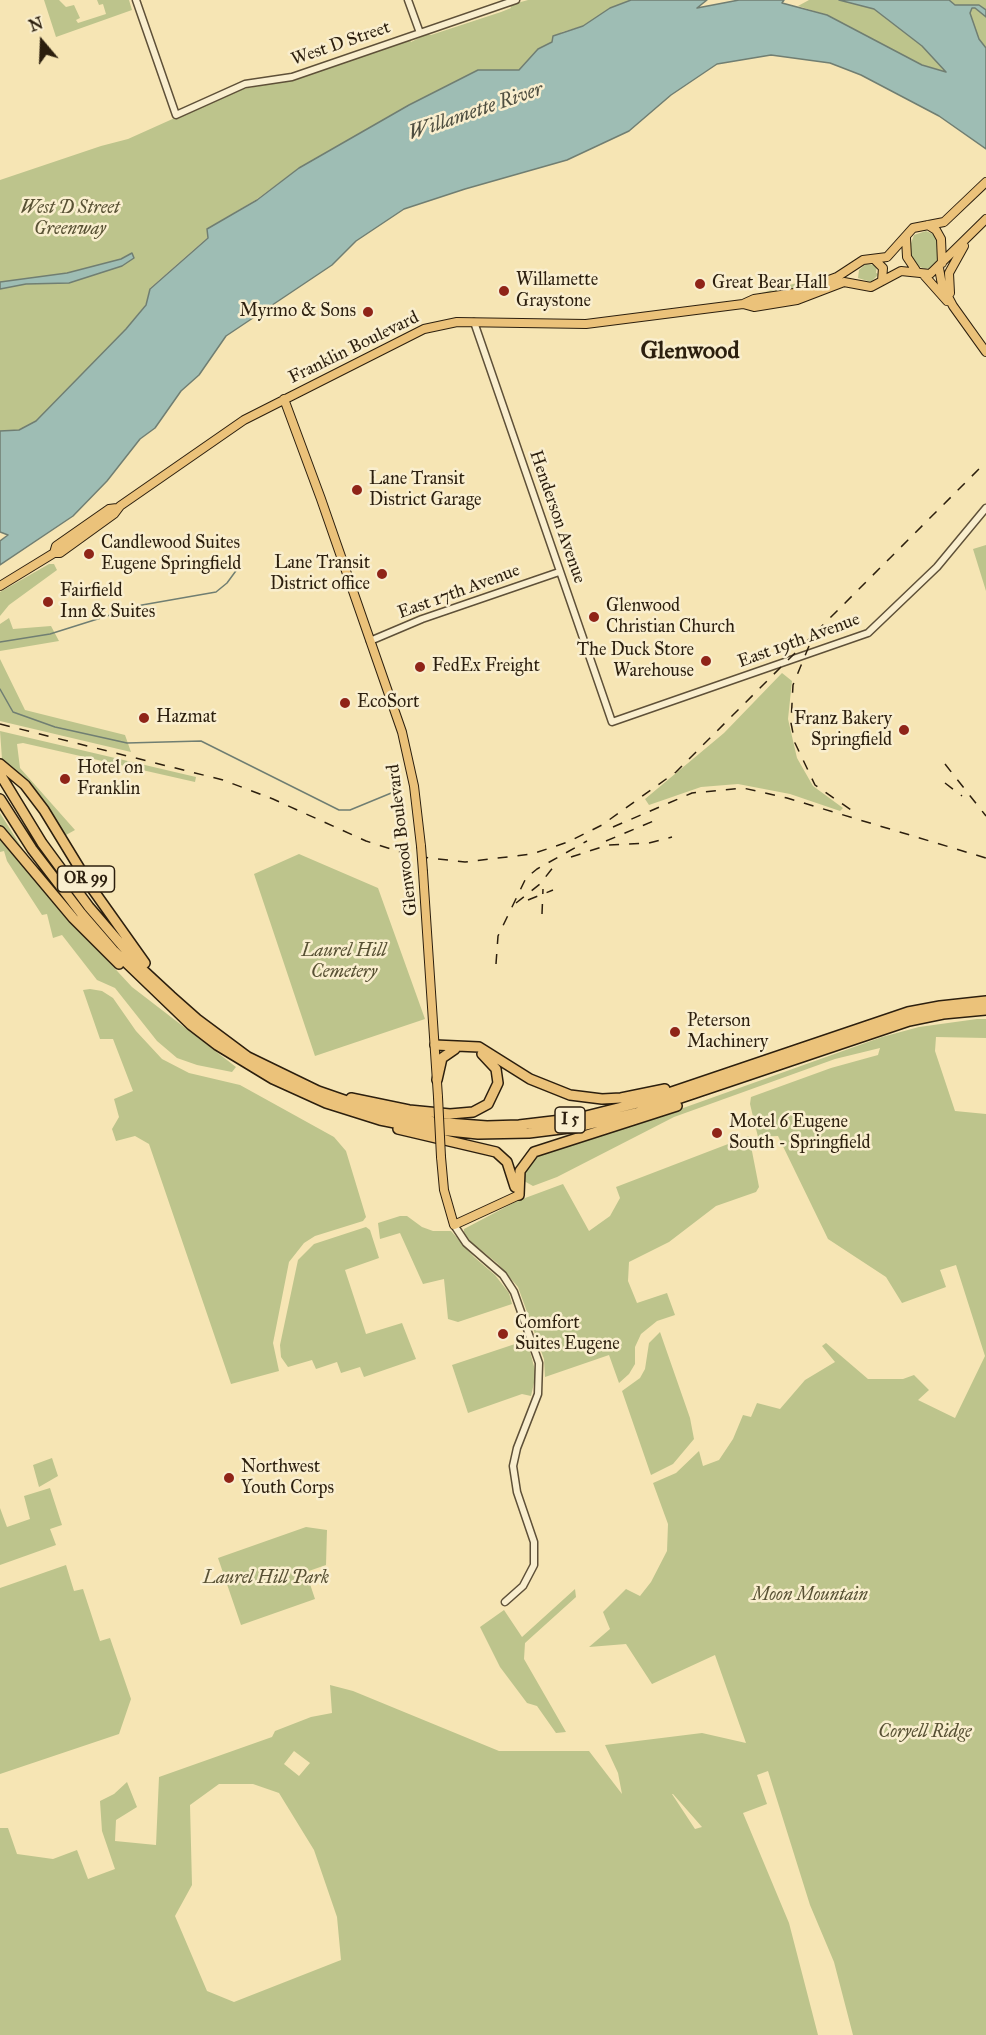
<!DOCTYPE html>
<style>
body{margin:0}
#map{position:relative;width:986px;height:2035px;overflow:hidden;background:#f6e5b4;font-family:"IM FELL Great Primer",serif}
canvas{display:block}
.north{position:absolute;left:12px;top:12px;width:60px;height:60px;-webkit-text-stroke:4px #f9eece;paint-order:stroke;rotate:341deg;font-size:16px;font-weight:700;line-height:24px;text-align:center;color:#2c1f0e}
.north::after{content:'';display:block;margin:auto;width:21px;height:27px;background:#2c1f0e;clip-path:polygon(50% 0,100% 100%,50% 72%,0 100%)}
</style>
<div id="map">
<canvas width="986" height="2035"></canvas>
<div class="north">N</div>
</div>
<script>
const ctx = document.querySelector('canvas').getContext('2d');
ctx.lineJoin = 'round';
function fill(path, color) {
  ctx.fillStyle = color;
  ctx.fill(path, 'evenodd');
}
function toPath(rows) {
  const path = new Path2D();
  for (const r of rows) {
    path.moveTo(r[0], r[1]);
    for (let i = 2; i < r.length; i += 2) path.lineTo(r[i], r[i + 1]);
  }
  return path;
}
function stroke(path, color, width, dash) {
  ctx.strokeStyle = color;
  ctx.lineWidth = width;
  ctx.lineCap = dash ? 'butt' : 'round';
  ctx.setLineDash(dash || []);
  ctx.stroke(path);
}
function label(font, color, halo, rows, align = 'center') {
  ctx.font = font + ' "IM FELL Great Primer",serif';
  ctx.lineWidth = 5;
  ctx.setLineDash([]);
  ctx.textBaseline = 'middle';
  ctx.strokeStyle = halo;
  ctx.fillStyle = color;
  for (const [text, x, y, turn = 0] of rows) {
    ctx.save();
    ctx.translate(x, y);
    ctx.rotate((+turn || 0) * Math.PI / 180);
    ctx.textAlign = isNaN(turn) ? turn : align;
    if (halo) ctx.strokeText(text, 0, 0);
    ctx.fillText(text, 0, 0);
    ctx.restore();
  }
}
fill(toPath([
 [44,0,59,0,66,7,74,5,80,18,76,20,78,23,106,14,103,4,99,5,97,0,129,0,132,10,56,37],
 [528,0,631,0,610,8,583,26,562,32,552,42,538,49,519,70,409,105,299,168,257,199,207,229,208,237,150,288,146,304,126,329,36,421,19,430,0,431,0,180,101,146,128,139,237,90,294,80,410,39,411,42,427,34,431,35,501,12,511,8,510,5],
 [809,0,839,0,874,9,922,46,947,72,922,65,827,15,798,6],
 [947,0,986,0,986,48,982,45],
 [926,231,933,234,939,243,939,258,933,267,925,269,915,265,909,249,914,235],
 [866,264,877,265,876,273,879,274,871,282,858,278,859,270],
 [821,276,824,277,798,287,758,294],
 [986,545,986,591,973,549],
 [49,564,54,564,57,570,9,605,0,616,0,592],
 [9,618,13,629,51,626,59,641,0,651,0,624],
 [0,659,25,710,125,735,131,752,0,721],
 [782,673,792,681,788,719,797,758,813,786,843,808,840,811,790,794,738,784,701,787,649,805,645,799,724,733],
 [0,731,196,777,195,782,23,743,17,744,20,768,75,830,66,835,26,780,2,759],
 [0,813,22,848,54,891,0,826],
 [0,838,51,900,132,987,236,1067,232,1072,197,1065,177,1058,157,1041,115,988,97,980,62,935,53,938,47,914,42,915,7,861,4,851,0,852],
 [299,854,378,888,425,1019,315,1056,254,874],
 [90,989,102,991,113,998,136,1031,162,1059,189,1073,240,1085,334,1137,346,1151,366,1217,363,1221,315,1236,304,1243,289,1262,273,1343,279,1371,231,1384,149,1144,135,1136,116,1141,112,1129,119,1117,114,1099,133,1091,113,1039,100,1039,83,990],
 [977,1019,986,1019,986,1038,936,1037,935,1051,955,1111,986,1114,986,2035,853,2035,834,1962,810,1905,768,1771,757,1775,767,1804,743,1813,789,1923,818,2035,0,2035,0,1828,8,1828,17,1854,53,1859,77,1850,88,1879,115,1869,102,1831,100,1801,114,1794,127,1782,137,1807,116,1820,115,1841,156,1845,159,1777,272,1737,275,1731,311,1717,332,1713,330,1685,353,1691,499,1751,589,1751,622,1794,618,1773,605,1745,702,1733,746,1743,715,1655,652,1684,626,1644,589,1647,610,1629,603,1612,626,1589,640,1596,651,1582,667,1551,668,1524,653,1483,676,1473,699,1451,703,1466,719,1460,733,1439,743,1415,751,1417,757,1403,780,1409,805,1380,835,1362,822,1346,826,1343,868,1379,903,1379,914,1375,929,1390,918,1400,955,1418,985,1356,956,1265,940,1270,946,1287,902,1303,886,1277,828,1239,778,1136,758,1137,750,1104,751,1097,831,1068,878,1055,880,1048,835,1059,674,1117,557,1177,533,1186,524,1181,524,1170,535,1156,672,1112,882,1037,919,1027],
 [294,1751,310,1763,299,1776,284,1764],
 [219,1784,253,1784,279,1793,314,1850,337,1917,341,1960,234,2002,207,1991,175,1916,192,1885,190,1805],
 [672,1794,673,1794,702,1827,695,1829],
 [749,1136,759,1187,756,1192,716,1206,669,1242,629,1262,628,1281,637,1303,667,1293,675,1315,657,1321,641,1334,635,1347,635,1364,629,1374,619,1383,609,1355,545,1377,544,1359,518,1287,497,1263,472,1243,464,1234,464,1229,517,1201,563,1184,589,1231,610,1216,620,1198,616,1187],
 [400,1216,407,1216,422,1227,433,1231,451,1231,474,1257,495,1275,509,1293,512,1304,458,1322,448,1319,444,1279,423,1284,400,1233,380,1239,378,1223],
 [366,1227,370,1230,379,1258,345,1270,366,1334,402,1323,416,1359,364,1377,360,1367,341,1373,337,1362,316,1369,312,1360,288,1367,281,1357,280,1345,298,1260,314,1244],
 [660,1332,690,1418,694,1439,673,1464,651,1475,622,1391,640,1378,645,1369,649,1343],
 [527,1340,536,1374,531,1396,522,1394,468,1413,452,1365],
 [52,1458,58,1476,39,1487,33,1465],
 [50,1488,62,1525,50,1529,56,1545,0,1565,0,1508,7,1527,30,1519,24,1496],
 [306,1527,327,1530,326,1565,306,1572,315,1599,241,1625,218,1558],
 [66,1565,74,1591,83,1589,100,1641,110,1638,131,1699,119,1734,0,1774,0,1588],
 [575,1589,576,1597,525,1643,524,1659,566,1732,556,1733,537,1706,527,1703,500,1667,480,1627,504,1610,522,1637]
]), '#bdc48c');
const water = toPath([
 [631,0,707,0,697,8,739,0,784,0,782,3,827,15,922,65,946,72,922,46,874,9,839,0,949,0,955,5,979,5,986,10,986,17,975,8,972,8,970,13,979,39,986,48,986,149,939,116,861,75,830,63,771,55,717,64,671,95,629,131,567,160,465,189,404,209,356,241,332,265,226,336,199,375,181,391,155,428,140,439,107,481,73,516,0,565,0,541,8,535,0,532,0,431,19,430,36,421,126,329,146,305,150,289,208,238,207,229,257,200,299,168,409,105,478,70,519,70,538,49,552,42,553,36,583,26,610,8,631,0],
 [132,253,134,258,122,266,69,283,26,284,0,289,0,282,67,273,121,259,132,253]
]);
fill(water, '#9ebdb4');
stroke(water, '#707e72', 1.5);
stroke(toPath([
 [0,642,50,634,142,605,216,592,227,583,238,568],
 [0,689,13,712,55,727,127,743,201,741,339,810,350,810,401,789]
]), '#707e72', 1.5);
const minor = toPath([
 [136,0,176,115,245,84,292,77,516,0],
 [408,0,420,33],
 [474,322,612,722,868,633,937,567,986,508],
 [370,641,422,619,559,572],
 [454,1225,466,1243,503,1275,514,1292,539,1363,538,1394,517,1448,513,1466,517,1492,534,1542,534,1565,523,1586,505,1602]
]);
const major = toPath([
 [928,225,936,230,941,239,942,263],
 [906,238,907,257,917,272],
 [875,260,883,268,882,281],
 [939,268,942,285,953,306,986,352],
 [923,274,947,301],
 [950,293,949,273,964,246],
 [743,304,754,307,797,300,844,282,871,287,901,271,930,274,986,219],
 [284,399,321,499,402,732,414,786,421,846],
 [54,553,56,546,109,509,117,508],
 [0,586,54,553,60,553,114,514,120,506,244,420,424,329,457,322,586,324,743,304,754,299,794,293,837,277,863,260,887,257,913,228,944,222,986,182],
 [423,872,438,1097],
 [441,1157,444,1190,454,1225,519,1195]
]);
const highway = toPath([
 [0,764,25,785,44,810,91,887,145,963],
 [0,774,42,843,89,907,144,971,171,996,197,1019,248,1057,318,1091,370,1109,434,1122,487,1126,519,1125,578,1118,642,1102,908,1012,940,1006,986,1001],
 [0,799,32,849,81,913,113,950,191,1025,217,1045,273,1079,326,1103,380,1120,420,1128,478,1134,529,1133,577,1127,636,1113,909,1021,943,1014,986,1010],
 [0,831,73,918,119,964],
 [435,1045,479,1047,530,1079,570,1095,602,1099,621,1098,665,1089],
 [437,1080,442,1058,455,1049],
 [351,1098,409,1110,450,1114,473,1112,488,1104,498,1083,496,1069,482,1054],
 [398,1129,496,1152,507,1162,515,1187],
 [519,1195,520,1171,534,1152,677,1106]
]);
stroke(minor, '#5e5038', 9);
stroke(major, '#2c1f0e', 10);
stroke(highway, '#2c1f0e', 12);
stroke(minor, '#f9eece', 6);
stroke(major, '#ebc27a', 8);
stroke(highway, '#ebc27a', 9);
stroke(toPath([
 [809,646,793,685,791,723,795,743,815,785,854,812],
 [0,724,223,780,273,799,366,841,413,856,465,862,532,854,568,842,602,825,676,772,986,462],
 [945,764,986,816],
 [945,783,962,796],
 [613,827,692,793,743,788,787,798,986,858],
 [606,841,656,820],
 [571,857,608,845,649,843,672,837],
 [528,900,553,890],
 [516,903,540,884,558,861],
 [542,914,543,889],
 [496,964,498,936,526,878,537,869,587,841]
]), '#2c1f0e', 1.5, [10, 10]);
const majorBridge = toPath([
 [421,846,423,872],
 [438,1097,441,1157]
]);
stroke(majorBridge, '#2c1f0e', 10, []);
stroke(majorBridge, '#ebc27a', 8);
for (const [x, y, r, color] of [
 [700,284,6,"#8f2418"],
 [504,291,6,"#8f2418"],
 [368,312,6,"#8f2418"],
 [357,490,6,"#8f2418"],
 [89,554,6,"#8f2418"],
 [382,574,6,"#8f2418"],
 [48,602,6,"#8f2418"],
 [594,617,6,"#8f2418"],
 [706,661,6,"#8f2418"],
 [420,667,6,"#8f2418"],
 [345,703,6,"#8f2418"],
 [144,718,6,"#8f2418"],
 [904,730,6,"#8f2418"],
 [65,779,6,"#8f2418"],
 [675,1032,6,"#8f2418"],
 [717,1133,6,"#8f2418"],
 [503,1334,6,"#8f2418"],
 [229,1478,6,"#8f2418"]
]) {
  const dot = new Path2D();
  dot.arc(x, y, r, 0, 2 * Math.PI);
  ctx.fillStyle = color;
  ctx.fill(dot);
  stroke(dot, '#f9eece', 2);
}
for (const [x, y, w] of [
 [86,879,57],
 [570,1120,30]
]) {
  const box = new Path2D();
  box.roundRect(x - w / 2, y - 13, w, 26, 4.5);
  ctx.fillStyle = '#f9eece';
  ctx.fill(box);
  stroke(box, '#2c1f0e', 1.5);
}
label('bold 16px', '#2c1f0e', null, [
 ["OR 99",86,879],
 ["I 5",570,1120]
]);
label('18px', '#2c1f0e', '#f9eece', [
 ["West D Street",341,44,-19],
 ["Franklin Boulevard",354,348,-26],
 ["Henderson Avenue",557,517,71],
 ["East 17th Avenue",459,592,-20],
 ["East 19th Avenue",799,641,-20],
 ["Glenwood Boulevard",403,840,-97]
]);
label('italic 18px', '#585134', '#f9eece', [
 ["West D Street",70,209],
 ["Greenway",70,230],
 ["Laurel Hill",344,952],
 ["Cemetery",344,973],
 ["Laurel Hill Park",266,1579],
 ["Moon Mountain",810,1596],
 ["Coryell Ridge",925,1733]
]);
label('18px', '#2c1f0e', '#f9eece', [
 ["Willamette",516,281],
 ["Graystone",516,302],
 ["Great Bear Hall",712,284],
 ["Myrmo & Sons",356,312,"right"],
 ["Lane Transit",369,480],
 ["District Garage",369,501],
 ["Candlewood Suites",101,544],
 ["Eugene Springfield",101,565],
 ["Lane Transit",370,564,"right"],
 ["District office",370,585,"right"],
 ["Fairfield",60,592],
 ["Inn & Suites",60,613],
 ["Glenwood",606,607],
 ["Christian Church",606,628],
 ["The Duck Store",694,651,"right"],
 ["Warehouse",694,672,"right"],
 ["FedEx Freight",432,667],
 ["EcoSort",357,703],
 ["Hazmat",156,718],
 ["Franz Bakery",892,720,"right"],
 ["Springfield",892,741,"right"],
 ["Hotel on",77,769],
 ["Franklin",77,790],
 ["Peterson",687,1022],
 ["Machinery",687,1043],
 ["Motel 6 Eugene",729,1123],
 ["South - Springfield",729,1144],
 ["Comfort",515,1324],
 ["Suites Eugene",515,1345],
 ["Northwest",241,1468],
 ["Youth Corps",241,1489]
], 'left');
label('italic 20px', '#4e4e40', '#f9eece', [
 ["Willamette River",476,112,-19]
]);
label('bold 24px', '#2c1f0e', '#f9eece', [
 ["Glenwood",690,352]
]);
</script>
